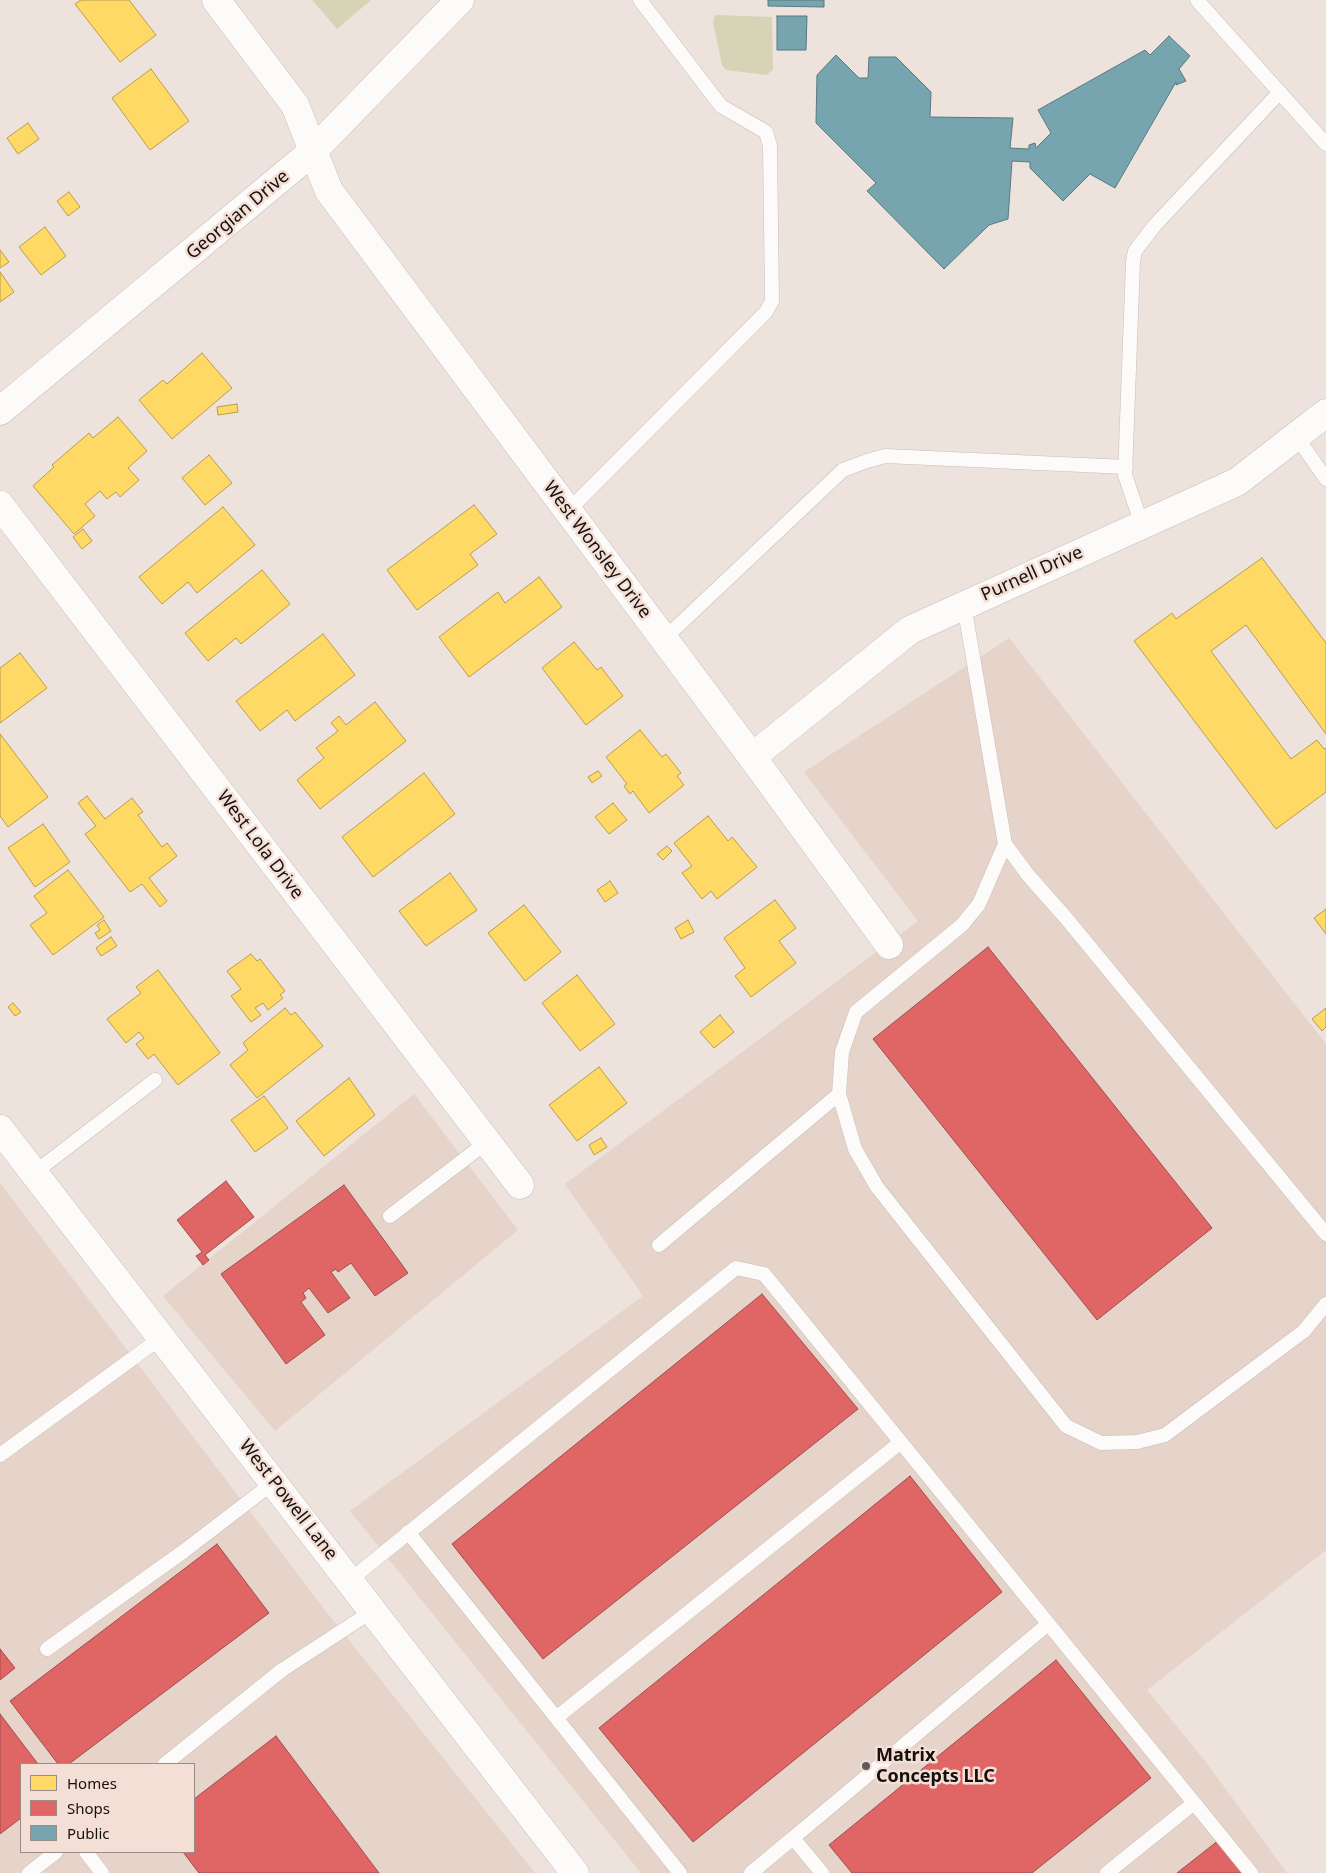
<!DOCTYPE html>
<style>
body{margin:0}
#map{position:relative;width:1326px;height:1873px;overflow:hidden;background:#ede2dc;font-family:"Noto Sans",sans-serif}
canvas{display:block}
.legend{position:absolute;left:20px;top:1763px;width:175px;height:90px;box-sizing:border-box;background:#f3dfd6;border:1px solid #9b8c85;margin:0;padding:6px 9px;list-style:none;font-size:15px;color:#160f0c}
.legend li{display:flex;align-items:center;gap:10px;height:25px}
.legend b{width:25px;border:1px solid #9b8c85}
</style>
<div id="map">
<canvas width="1326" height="1873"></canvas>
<ul class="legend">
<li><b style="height:14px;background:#ffd966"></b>Homes</li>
<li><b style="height:14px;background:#e06666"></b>Shops</li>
<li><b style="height:14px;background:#76a5af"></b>Public</li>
</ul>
</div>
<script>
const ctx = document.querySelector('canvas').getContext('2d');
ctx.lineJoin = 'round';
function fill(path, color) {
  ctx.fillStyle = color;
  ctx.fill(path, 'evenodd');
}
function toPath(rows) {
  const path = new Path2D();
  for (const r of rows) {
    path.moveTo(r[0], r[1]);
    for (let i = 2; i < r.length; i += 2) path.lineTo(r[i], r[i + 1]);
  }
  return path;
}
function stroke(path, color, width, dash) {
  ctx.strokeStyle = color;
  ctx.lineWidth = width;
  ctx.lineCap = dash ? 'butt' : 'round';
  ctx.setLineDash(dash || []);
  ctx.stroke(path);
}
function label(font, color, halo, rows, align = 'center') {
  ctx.font = font + ' "Noto Sans",sans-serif';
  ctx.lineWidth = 5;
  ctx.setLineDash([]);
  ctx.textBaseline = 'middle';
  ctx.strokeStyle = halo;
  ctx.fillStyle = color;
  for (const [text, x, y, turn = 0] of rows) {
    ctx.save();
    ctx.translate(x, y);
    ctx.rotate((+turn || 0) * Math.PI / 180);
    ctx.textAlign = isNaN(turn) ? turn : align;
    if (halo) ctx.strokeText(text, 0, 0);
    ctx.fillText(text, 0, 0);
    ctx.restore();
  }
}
fill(toPath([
 [1009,638,1326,1044,1326,1550,1147,1690,1206,1762,1287,1873,641,1873,350,1511,643,1296,565,1184,918,921,804,772],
 [414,1094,518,1230,275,1431,163,1296],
 [0,1183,328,1614,535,1873,0,1873],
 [21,1764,194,1764,194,1852,21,1852]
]), '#e6d3ca');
fill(toPath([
 [312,0,371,0,337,29],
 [715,15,772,17,773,69,767,75,726,70,722,65,713,22]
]), '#d6d3b7');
const homes = toPath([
 [81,0,129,0,156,35,120,62,75,4,81,0],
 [151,69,189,121,150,150,112,98,151,69],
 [28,123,39,139,18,154,7,138,28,123],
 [69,192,80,207,68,216,57,201,69,192],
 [45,227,66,256,41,275,19,247,45,227],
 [0,250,9,262,0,268,0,250],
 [0,272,14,292,0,302,0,272],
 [202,353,232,388,172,439,139,400,163,380,167,384,202,353],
 [237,404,238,412,218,415,217,407,237,404],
 [118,417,147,451,128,468,139,480,120,497,116,492,107,499,100,491,85,504,95,516,74,534,33,486,54,467,52,465,89,433,93,438,118,417],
 [209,455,232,483,205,505,182,478,209,455],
 [474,505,497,534,470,554,478,565,417,610,387,570,474,505],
 [223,507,255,545,197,593,188,582,162,604,139,577,223,507],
 [83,529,92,541,82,549,73,537,83,529],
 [1262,558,1326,643,1326,734,1246,625,1211,651,1291,759,1317,740,1324,749,1326,748,1326,792,1276,829,1134,641,1172,613,1176,619,1262,558],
 [262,570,290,604,241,644,236,638,208,661,185,633,262,570],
 [539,577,562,607,469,677,439,637,498,592,505,603,539,577],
 [323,634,355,675,295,721,287,710,260,731,236,701,323,634],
 [574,642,597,670,601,667,623,696,586,725,542,668,574,642],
 [20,653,47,688,0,723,0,668,20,653],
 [375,702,406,741,320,809,297,780,324,758,316,748,338,731,331,723,339,716,346,725,375,702],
 [640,730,662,757,666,754,681,773,677,776,684,785,649,813,633,791,630,794,624,786,627,784,606,757,640,730],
 [0,734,48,797,8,827,0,816,0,734],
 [598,771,602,776,592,783,588,777,598,771],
 [424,773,455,814,373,877,342,837,424,773],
 [87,796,105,819,132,798,143,812,138,815,162,847,167,843,177,856,149,878,167,901,160,907,142,884,130,892,85,834,96,826,78,803,87,796],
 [613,803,627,820,609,834,595,817,613,803],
 [708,816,728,841,732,837,757,867,717,899,711,891,702,899,682,873,692,866,674,843,708,816],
 [43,824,70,862,35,887,8,848,43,824],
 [667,846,672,851,663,860,657,854,667,846],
 [68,870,104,917,53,955,30,925,47,913,34,896,68,870],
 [450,873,477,910,426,946,399,911,450,873],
 [610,881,618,893,605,902,597,890,610,881],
 [775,900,796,928,779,941,796,963,751,997,735,976,745,968,724,938,775,900],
 [524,905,561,952,525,981,488,933,524,905],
 [1326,909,1326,934,1314,918,1326,909],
 [104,920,111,931,99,939,95,933,100,930,97,925,104,920],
 [688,920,694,932,681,939,675,928,688,920],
 [111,937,117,946,101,956,96,948,111,937],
 [251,954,257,961,260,959,285,991,280,995,283,998,268,1010,263,1003,255,1008,261,1015,251,1022,231,996,241,989,227,971,251,954],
 [158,970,220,1053,178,1085,154,1054,148,1059,136,1044,144,1038,139,1032,126,1043,107,1019,141,993,136,987,158,970],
 [577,975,615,1024,580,1051,542,1003,577,975],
 [13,1003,21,1012,15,1016,8,1007,13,1003],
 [285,1008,291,1015,295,1012,323,1046,257,1098,230,1065,248,1050,243,1043,285,1008],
 [1326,1008,1326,1027,1322,1031,1312,1019,1326,1008],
 [720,1015,734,1032,714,1048,700,1032,720,1015],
 [599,1067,627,1103,577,1141,549,1105,599,1067],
 [349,1078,375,1115,324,1156,296,1121,349,1078],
 [264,1096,288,1128,255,1152,231,1120,264,1096],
 [601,1138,607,1147,594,1155,589,1145,601,1138]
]);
fill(homes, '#ffd966');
stroke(homes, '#b99c4b', 1);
const shops = toPath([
 [988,947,1212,1228,1097,1320,873,1039,988,947],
 [226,1181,254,1217,205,1255,209,1260,203,1265,196,1256,202,1252,177,1220,226,1181],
 [344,1185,408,1273,375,1296,351,1263,338,1272,336,1269,331,1272,350,1298,328,1313,309,1288,303,1293,306,1298,301,1302,325,1335,286,1364,221,1274,344,1185],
 [762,1294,858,1409,543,1659,452,1544,762,1294],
 [910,1476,1002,1592,693,1842,599,1728,910,1476],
 [217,1544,269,1613,69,1764,58,1764,10,1701,217,1544],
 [0,1649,15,1668,0,1680,0,1649],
 [1056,1660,1151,1778,1032,1873,852,1873,829,1845,1056,1660],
 [0,1714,38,1764,21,1764,21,1818,0,1834,0,1714],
 [276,1736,379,1873,199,1873,183,1852,194,1852,194,1799,276,1736],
 [1219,1840,1244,1873,1177,1873,1219,1840]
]);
fill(shops, '#e06666');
stroke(shops, '#a34c4b', 1);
const public = toPath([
 [768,0,824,0,824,7,768,6,768,0],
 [777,16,807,16,806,50,777,50,777,16],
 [1169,36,1190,56,1179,69,1186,81,1176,85,1176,82,1115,188,1090,174,1063,201,1030,168,1030,162,1012,161,1008,219,989,225,944,269,867,191,876,183,816,123,817,75,836,55,859,78,868,78,869,57,896,57,931,92,930,117,1013,118,1010,148,1029,149,1029,145,1035,143,1036,148,1051,133,1038,110,1145,50,1150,55,1169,36]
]);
fill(public, '#76a5af');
stroke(public, '#59787e', 1);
const service = toPath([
 [1197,0,1326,144],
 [1296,436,1326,479],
 [568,511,766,312,772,301,770,146,766,132,721,106,640,0],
 [1142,525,1125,475,1133,262,1135,251,1155,225,1280,92],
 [964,605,1005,844,1028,875,1066,918,1326,1234],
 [664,639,843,470,867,461,885,456,1126,467],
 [1005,844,979,904,962,925,856,1012,842,1052,839,1094,855,1149,877,1187,1066,1426,1101,1443,1137,1442,1165,1435,1304,1331,1326,1304],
 [34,1173,155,1080],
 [390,1216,487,1142],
 [659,1245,839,1094],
 [0,1455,162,1337],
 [408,1532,680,1873],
 [350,1580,736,1268,764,1274,1251,1873],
 [47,1649,184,1551,274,1482],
 [556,1718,901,1442],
 [165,1764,282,1670,374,1610],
 [793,1838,1048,1624],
 [86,1852,102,1873],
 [29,1873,56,1852],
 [751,1873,793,1838,822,1873],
 [1107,1873,1194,1803]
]);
const minor = toPath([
 [216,0,295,105,329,191,752,757,889,945],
 [0,505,520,1185],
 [752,757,910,630,1237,482,1326,413],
 [0,1129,575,1873]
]);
const tertiary = toPath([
 [0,411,312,152,460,0]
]);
stroke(service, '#c6beba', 15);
stroke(minor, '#c6beba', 29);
stroke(tertiary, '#c6beba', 29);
stroke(service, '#fcfbfa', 14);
stroke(minor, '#fcfbfa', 28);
stroke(tertiary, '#fcfbfa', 28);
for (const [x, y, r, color] of [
 [866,1766,5,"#615955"]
]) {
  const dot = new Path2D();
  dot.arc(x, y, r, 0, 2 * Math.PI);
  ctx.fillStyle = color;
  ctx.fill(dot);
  stroke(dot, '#f3dfd6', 2);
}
label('18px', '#160f0c', '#f3dfd6', [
 ["Georgian Drive",238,215,-40],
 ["West Wonsley Drive",597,550,53],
 ["Purnell Drive",1032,574,-24],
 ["West Lola Drive",260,845,53],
 ["West Powell Lane",288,1500,52]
]);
label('bold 18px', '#160f0c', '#f3dfd6', [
 ["Matrix",876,1756],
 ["Concepts LLC",876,1777]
], 'left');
</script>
